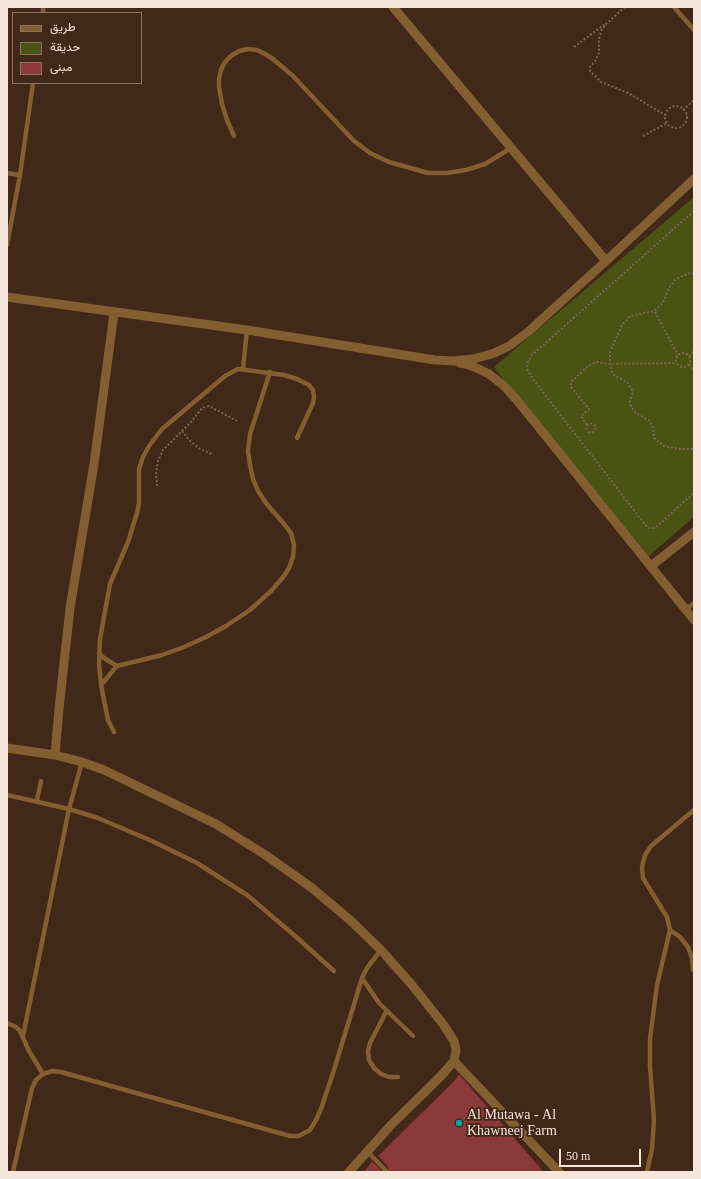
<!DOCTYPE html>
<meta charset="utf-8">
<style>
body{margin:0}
#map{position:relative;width:701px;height:1179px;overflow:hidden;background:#412818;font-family:"Times New Roman",Vazirmatn,serif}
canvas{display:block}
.frame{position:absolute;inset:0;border:8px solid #f6e5db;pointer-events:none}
.legend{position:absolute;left:12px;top:12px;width:130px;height:72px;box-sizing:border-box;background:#412818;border:1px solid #897466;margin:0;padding:5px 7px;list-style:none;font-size:12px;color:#f6e5db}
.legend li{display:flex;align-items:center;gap:8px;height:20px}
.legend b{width:20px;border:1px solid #897466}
.scale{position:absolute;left:559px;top:1149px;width:82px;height:18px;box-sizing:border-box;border:2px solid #f6e5db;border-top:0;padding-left:5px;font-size:12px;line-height:14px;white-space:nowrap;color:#f6e5db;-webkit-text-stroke:3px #412818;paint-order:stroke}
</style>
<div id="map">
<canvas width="701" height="1179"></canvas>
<div class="frame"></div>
<ul class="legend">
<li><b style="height:5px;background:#835e31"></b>طريق</li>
<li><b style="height:11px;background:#495412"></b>حديقة</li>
<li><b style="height:11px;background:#8c393a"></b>مبنى</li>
</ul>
<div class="scale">50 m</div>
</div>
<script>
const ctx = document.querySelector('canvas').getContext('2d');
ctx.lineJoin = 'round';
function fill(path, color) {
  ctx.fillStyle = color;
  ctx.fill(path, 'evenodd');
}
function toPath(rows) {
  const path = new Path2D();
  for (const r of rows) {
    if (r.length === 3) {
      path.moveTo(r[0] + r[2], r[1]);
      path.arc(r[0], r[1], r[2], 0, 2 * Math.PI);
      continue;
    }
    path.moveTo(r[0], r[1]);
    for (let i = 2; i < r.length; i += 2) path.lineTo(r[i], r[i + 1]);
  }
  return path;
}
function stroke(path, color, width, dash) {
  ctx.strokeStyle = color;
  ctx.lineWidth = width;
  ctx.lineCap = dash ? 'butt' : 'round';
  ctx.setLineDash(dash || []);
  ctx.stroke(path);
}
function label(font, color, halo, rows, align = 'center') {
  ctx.font = font + ' "Times New Roman",serif';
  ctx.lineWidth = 3.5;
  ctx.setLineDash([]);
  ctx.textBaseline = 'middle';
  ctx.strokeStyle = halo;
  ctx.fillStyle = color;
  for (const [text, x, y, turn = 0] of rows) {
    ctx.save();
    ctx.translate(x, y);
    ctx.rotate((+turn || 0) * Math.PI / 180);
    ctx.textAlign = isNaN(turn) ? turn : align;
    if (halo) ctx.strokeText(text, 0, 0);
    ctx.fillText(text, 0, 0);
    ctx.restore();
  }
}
fill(toPath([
 [694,197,694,517,643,561,494,367]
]), '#495412');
const building = toPath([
 [459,1074,544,1172,387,1172,388,1172,388,1167,378,1156,454,1081,459,1074],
 [372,1161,383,1172,364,1172,372,1161]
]);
fill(building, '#8c393a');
stroke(building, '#622829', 1);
stroke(toPath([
 [625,7,606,24,601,31,599,39,599,53,596,60,590,67,590,71,601,82,628,93,665,115],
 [574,47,605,24],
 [676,117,11],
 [683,110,694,100],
 [643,136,667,123],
 [694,211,532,355,528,361,527,366,528,371,532,378,647,527,650,528,655,528,694,493],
 [694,274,690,273,676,279,669,288,663,303,654,311,630,316,622,325,610,352,610,364,612,372,615,376,627,382,632,390,632,394,630,402,631,407,636,413,650,421,653,428,654,438,664,446,678,449,694,449],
 [655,312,678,355],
 [683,360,7],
 [689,356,694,351],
 [689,365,694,369],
 [591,428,4.5],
 [587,425,581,416,589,409,570,386,572,381,588,366,596,362,610,364,676,363],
 [182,431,190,441,200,449,212,454],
 [157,486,156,473,158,461,163,450,191,422,202,408,209,406,237,421]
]), '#7a6456', 2, [2, 2]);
stroke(toPath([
 [674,7,694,30],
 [43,13,43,7],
 [234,136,227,120,222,104,219,87,219,79,221,70,225,62,231,56,239,51,248,49,257,50,265,54,273,59,293,76,354,141,370,153,389,162,428,173,447,173,466,170,485,164,511,148],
 [7,173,20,175],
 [7,245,20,175,33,83],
 [243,369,247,330],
 [685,610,694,603],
 [99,653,104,658,117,666],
 [101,685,117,666,162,655,184,647,206,637,226,626,250,610,271,591,284,576,289,568,293,557,294,545,291,533,284,524,266,503,258,491,253,479,250,465,248,451,250,434,270,372],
 [114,732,108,720,101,685,99,664,100,639,110,584,128,542,137,513,139,503,139,469,143,457,149,446,162,429,225,376,238,369,284,375,297,379,309,385,313,390,314,397,313,403,297,438],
 [7,795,69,809,98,818,152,841,197,863,247,895,294,935,334,971],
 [37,800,41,781],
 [670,930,680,937,688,947,692,958,693,970],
 [362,978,379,1003,413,1036],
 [386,1012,370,1043,368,1051,369,1060,374,1068,381,1074,389,1077,398,1077],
 [7,1023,16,1027,20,1031,29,1051,43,1074],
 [23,1036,69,809,82,762],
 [367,1151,387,1172],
 [13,1172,32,1088,36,1080,43,1074,52,1071,61,1072,290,1136,299,1136,310,1130,316,1120,321,1109,334,1070,362,978,367,968,381,950],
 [647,1172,652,1149,654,1120,650,1066,650,1039,657,985,670,930,667,917,643,878,642,867,645,855,651,846,694,810]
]), '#835e31', 4.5);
stroke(toPath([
 [393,7,606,261],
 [7,297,247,330,435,360,454,361,473,359,492,354,509,346,528,332,606,261,694,179],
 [460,363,472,366,489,374,503,385,516,399,694,620],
 [651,566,694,532],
 [7,748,55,755,82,762,104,770,216,824,267,856,312,888,350,920,381,950,412,985,443,1024,454,1041,456,1050,454,1061,441,1076,391,1125,349,1172],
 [55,755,59,709,70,608,94,464,114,313],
 [454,1061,559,1172]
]), '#835e31', 9);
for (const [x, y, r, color] of [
 [459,1123,4,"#0f9aa8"]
]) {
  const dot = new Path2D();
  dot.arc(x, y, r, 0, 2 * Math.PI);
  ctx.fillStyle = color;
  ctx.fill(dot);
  stroke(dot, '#412818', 1.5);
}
label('14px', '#f6e5db', '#412818', [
 ["Al Mutawa - Al",467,1115],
 ["Khawneej Farm",467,1131]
], 'left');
</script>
